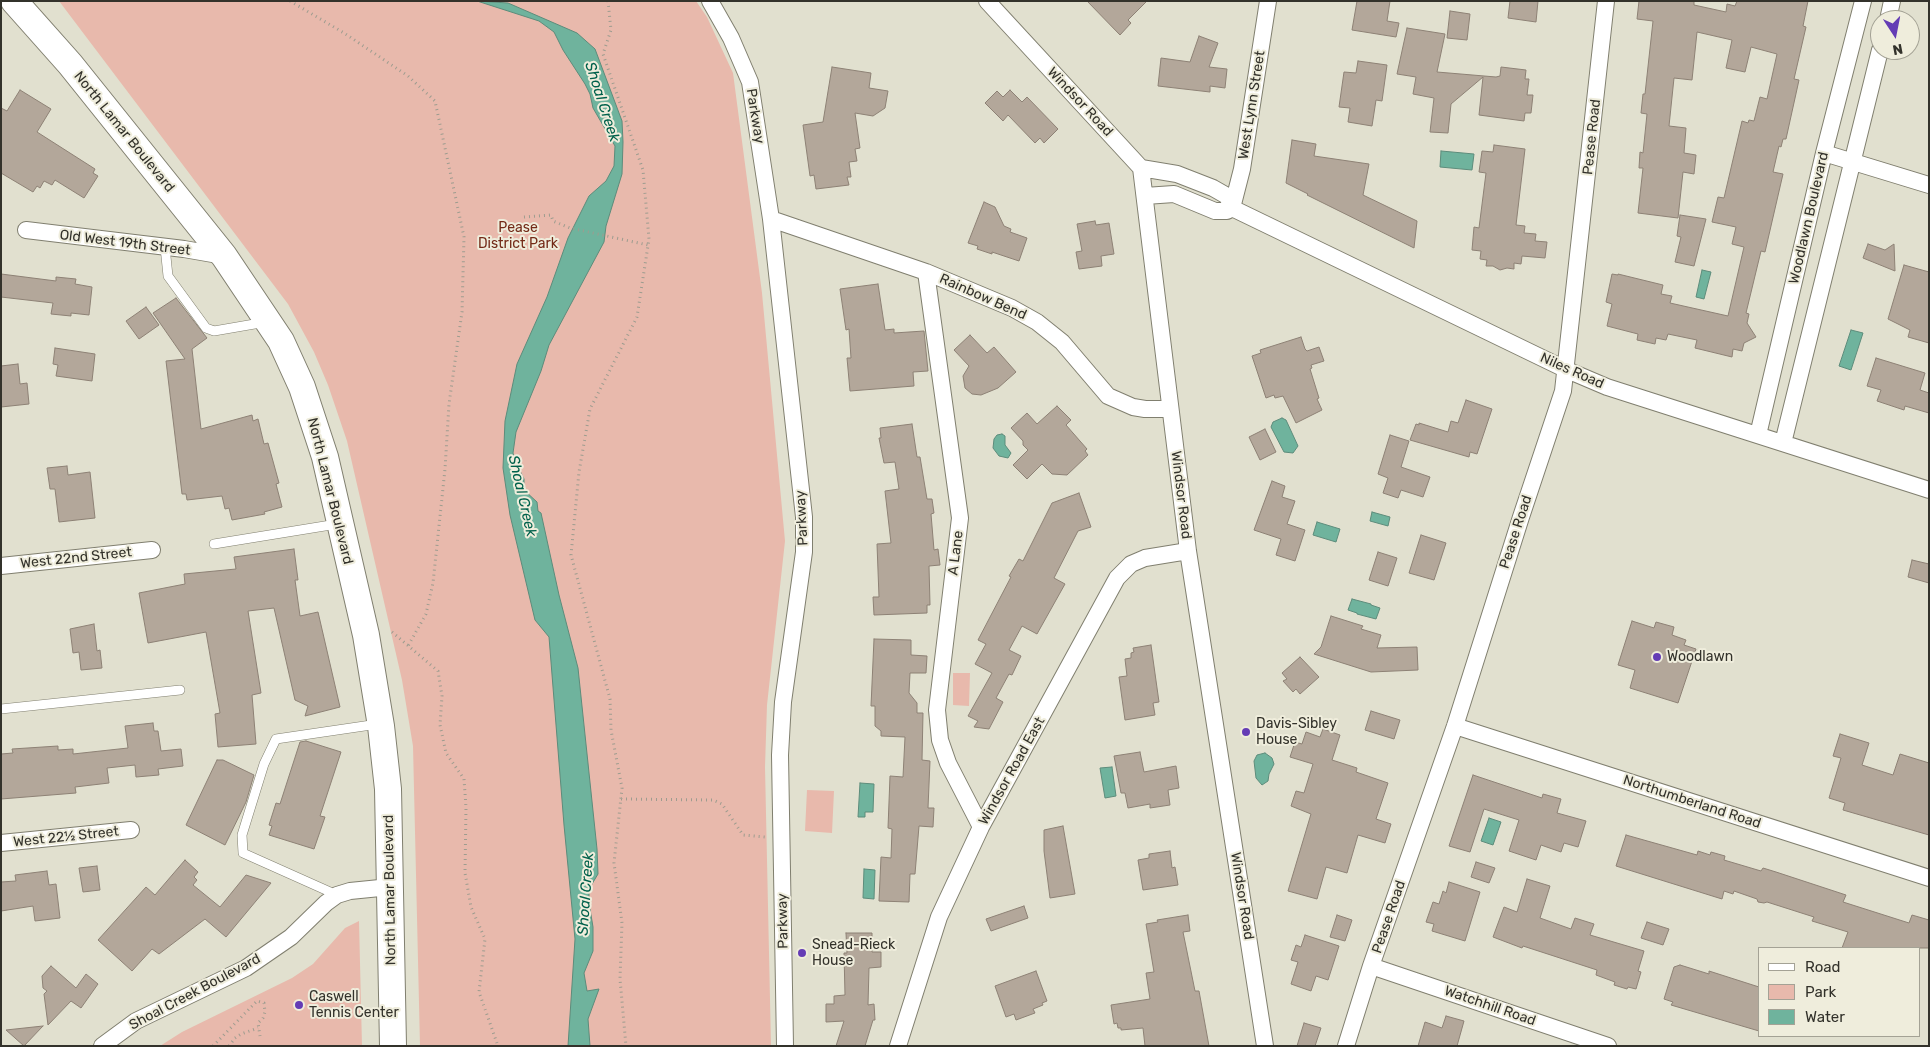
<!DOCTYPE html>
<meta charset="utf-8">
<style>
body{margin:0}
#map{position:relative;width:1930px;height:1047px;overflow:hidden;background:#e1e0cf;font-family:Rubik,sans-serif}
canvas{display:block}
.frame{position:absolute;inset:0;border:2px solid #33322b;pointer-events:none}
.legend{position:absolute;left:1758px;top:947px;width:162px;height:90px;box-sizing:border-box;background:#efeddc;border:1px solid #a4a295;margin:0;padding:6px 9px;list-style:none;font-size:15px;color:#33322b}
.legend li{display:flex;align-items:center;gap:10px;height:25px}
.legend b{width:25px;border:1px solid #a4a295}
.north{position:absolute;left:1870px;top:10px;width:50px;height:50px;box-sizing:border-box;background:#efeddc;border:1px solid #a4a295;border-radius:50%;rotate:169deg;font-size:14px;font-weight:700;line-height:20px;text-align:center;color:#33322b}
.north::after{content:'';display:block;margin:auto;width:18px;height:22px;background:#643cb5;clip-path:polygon(50% 0,100% 100%,50% 72%,0 100%)}
</style>
<div id="map">
<canvas width="1930" height="1047"></canvas>
<div class="frame"></div>
<ul class="legend">
<li><b style="height:6px;background:#fff"></b>Road</li>
<li><b style="height:14px;background:#e8b9ac"></b>Park</li>
<li><b style="height:14px;background:#6fb39d"></b>Water</li>
</ul>
<div class="north">N</div>
</div>
<script>
const ctx = document.querySelector('canvas').getContext('2d');
ctx.lineJoin = 'round';
function fill(path, color) {
  ctx.fillStyle = color;
  ctx.fill(path, 'evenodd');
}
function toPath(rows) {
  const path = new Path2D();
  for (const r of rows) {
    path.moveTo(r[0], r[1]);
    for (let i = 2; i < r.length; i += 2) path.lineTo(r[i], r[i + 1]);
  }
  return path;
}
function stroke(path, color, width, dash) {
  ctx.strokeStyle = color;
  ctx.lineWidth = width;
  ctx.lineCap = dash ? 'butt' : 'round';
  ctx.setLineDash(dash || []);
  ctx.stroke(path);
}
function label(font, color, halo, rows, align = 'center') {
  ctx.font = font + ' Rubik,sans-serif';
  ctx.lineWidth = 4;
  ctx.setLineDash([]);
  ctx.textBaseline = 'middle';
  ctx.strokeStyle = halo;
  ctx.fillStyle = color;
  for (const [text, x, y, turn = 0] of rows) {
    ctx.save();
    ctx.translate(x, y);
    ctx.rotate((+turn || 0) * Math.PI / 180);
    ctx.textAlign = isNaN(turn) ? turn : align;
    if (halo) ctx.strokeText(text, 0, 0);
    ctx.fillText(text, 0, 0);
    ctx.restore();
  }
}
fill(toPath([
 [59,1,696,1,707,17,733,73,762,293,785,541,767,705,765,767,771,1046,420,1046,413,746,402,680,347,441,328,385,314,352,288,304],
 [953,673,970,673,969,706,953,705],
 [807,790,834,791,832,833,805,831],
 [359,921,362,1046,160,1046,182,1032,292,978,313,964,345,928]
]), '#e8b9ac');
const water = toPath([
 [477,1,508,3,577,33,595,49,622,121,623,142,622,174,606,226,604,242,549,345,541,371,516,432,513,453,515,461,524,479,524,490,537,502,538,511,541,513,559,595,578,668,597,849,598,874,589,889,589,903,593,927,593,951,584,973,587,991,599,989,588,1019,590,1046,568,1046,575,939,564,825,549,637,535,620,510,515,503,468,505,421,517,364,547,297,568,238,589,196,606,181,614,166,615,146,593,108,590,94,585,84,563,50,554,32,539,21,477,1],
 [1441,151,1474,154,1472,170,1440,167,1441,151],
 [1702,270,1711,272,1704,299,1696,297,1702,270],
 [1851,330,1863,333,1851,370,1839,366,1851,330],
 [1282,418,1286,420,1298,446,1293,453,1284,452,1271,427,1273,422,1282,418],
 [1002,434,1005,436,1005,445,1011,453,1008,458,999,456,993,448,994,439,997,435,1002,434],
 [1372,512,1390,517,1388,526,1370,521,1372,512],
 [1317,522,1340,529,1336,542,1313,535,1317,522],
 [1352,599,1371,604,1371,605,1380,608,1376,619,1357,614,1357,613,1348,610,1352,599],
 [1265,753,1272,758,1274,764,1269,774,1268,781,1262,785,1256,778,1254,761,1257,755,1265,753],
 [1112,767,1116,796,1105,798,1100,768,1112,767],
 [860,783,874,784,873,812,865,812,865,817,858,817,860,783],
 [1489,818,1501,822,1493,845,1481,841,1489,818],
 [864,869,875,870,874,899,863,898,864,869]
]);
fill(water, '#6fb39d');
stroke(water, '#5d8c7b', 1);
const building = toPath([
 [1087,1,1147,1,1128,20,1131,23,1120,35,1087,1],
 [1357,1,1390,1,1387,21,1399,23,1396,37,1352,30,1357,1],
 [1510,1,1538,1,1536,22,1508,18,1510,1],
 [1639,1,1694,1,1694,5,1726,12,1727,4,1735,6,1737,1,1808,1,1803,26,1806,27,1794,79,1799,80,1786,139,1783,139,1781,147,1779,146,1773,172,1783,174,1765,252,1761,251,1746,313,1749,314,1747,323,1756,337,1744,343,1742,351,1733,349,1732,357,1695,348,1697,340,1668,334,1666,340,1656,338,1655,344,1637,340,1638,334,1607,326,1612,304,1606,302,1612,274,1618,275,1618,274,1663,285,1661,294,1672,296,1670,303,1728,316,1744,247,1732,244,1736,227,1712,222,1718,197,1724,198,1742,121,1748,123,1749,120,1754,121,1760,97,1767,99,1777,54,1751,47,1745,72,1726,68,1732,40,1697,32,1692,80,1674,78,1669,126,1686,128,1684,153,1696,155,1694,174,1683,172,1678,218,1638,213,1643,168,1639,168,1640,152,1643,153,1647,114,1641,113,1643,94,1645,94,1653,21,1637,19,1639,1],
 [1450,11,1470,14,1467,40,1447,38,1450,11],
 [1407,28,1445,34,1437,72,1496,77,1500,76,1501,67,1526,70,1525,79,1529,79,1527,95,1533,95,1531,113,1525,113,1524,121,1479,115,1483,77,1451,104,1448,133,1430,132,1434,98,1413,94,1416,77,1397,74,1407,28],
 [1199,36,1218,43,1209,67,1227,69,1225,88,1210,86,1210,92,1158,86,1161,58,1190,62,1199,36],
 [1358,61,1387,65,1382,101,1376,100,1372,126,1348,122,1350,108,1339,107,1344,72,1356,73,1358,61],
 [832,67,871,73,869,88,888,91,885,108,873,116,855,113,860,148,855,149,857,161,849,162,851,177,847,177,849,185,816,189,814,175,810,176,803,125,823,122,832,67],
 [20,90,51,109,37,132,95,169,93,173,98,176,84,198,55,180,52,185,44,181,40,188,37,186,33,192,1,173,1,108,7,111,20,90],
 [1010,90,1022,102,1027,97,1058,129,1044,143,1040,138,1035,143,1008,115,1003,121,985,103,997,91,1003,97,1010,90],
 [1292,140,1316,144,1314,156,1369,164,1363,195,1417,221,1414,248,1307,195,1308,194,1286,183,1292,140],
 [1494,145,1525,149,1516,225,1525,226,1524,233,1536,234,1535,241,1547,242,1545,258,1522,256,1521,264,1514,263,1514,269,1507,268,1500,270,1493,266,1486,266,1487,260,1480,259,1481,251,1472,250,1474,227,1479,228,1486,173,1479,172,1482,151,1493,152,1494,145],
 [984,202,995,207,1004,226,1011,229,1010,232,1027,238,1019,261,992,252,992,254,977,249,978,246,968,243,984,202],
 [1680,215,1706,219,1694,266,1675,262,1681,237,1677,236,1680,215],
 [1095,221,1096,225,1109,223,1114,254,1101,256,1102,266,1079,269,1076,252,1082,251,1077,224,1095,221],
 [1868,244,1885,250,1894,244,1895,271,1863,258,1868,244],
 [1904,265,1929,272,1929,343,1908,337,1910,330,1888,319,1904,265],
 [1,274,56,281,56,277,76,279,75,284,92,287,89,315,71,313,71,316,51,314,53,303,1,297,1,274],
 [878,284,885,330,894,329,894,333,924,331,928,371,913,372,914,386,850,391,847,358,851,358,849,329,846,330,840,289,878,284],
 [176,298,207,338,192,349,201,429,252,415,253,421,258,419,264,444,268,443,279,483,276,484,282,507,264,512,265,514,232,520,229,508,225,509,222,496,187,500,186,494,182,494,166,361,185,359,153,313,176,298],
 [146,307,159,325,139,339,126,321,146,307],
 [970,335,987,353,994,347,1016,372,998,388,981,395,972,394,965,388,963,376,969,366,954,350,970,335],
 [1301,337,1305,349,1307,351,1319,347,1324,361,1311,365,1312,368,1310,369,1319,398,1317,399,1322,410,1296,423,1283,396,1275,398,1274,395,1266,398,1252,356,1261,353,1260,350,1301,337],
 [55,348,95,354,92,381,56,376,58,365,53,364,55,348],
 [1876,358,1925,373,1920,390,1929,393,1929,413,1905,406,1904,410,1877,401,1881,390,1867,386,1876,358],
 [18,364,20,384,27,383,29,404,1,407,1,366,18,364],
 [1466,400,1492,409,1477,454,1470,452,1469,457,1410,440,1416,424,1419,425,1419,423,1448,432,1451,421,1458,423,1466,400],
 [1057,406,1071,420,1066,425,1087,449,1085,451,1088,455,1067,475,1052,474,1042,464,1027,479,1013,465,1028,450,1023,445,1023,441,1011,428,1027,413,1037,424,1057,406],
 [912,424,917,457,920,457,927,499,932,499,934,513,931,514,934,550,938,549,940,565,929,566,930,605,927,605,927,613,874,615,873,597,879,597,877,544,891,543,885,491,899,489,895,462,884,463,879,438,881,438,880,428,912,424],
 [1265,429,1276,452,1260,460,1249,437,1265,429],
 [1390,435,1409,441,1401,467,1430,477,1423,497,1401,490,1398,498,1383,493,1388,478,1378,474,1390,435],
 [67,466,68,475,90,472,95,518,59,522,55,489,50,489,47,468,67,466],
 [1272,481,1285,486,1282,497,1295,501,1287,524,1305,530,1295,561,1276,555,1281,539,1254,530,1272,481],
 [1079,493,1091,527,1078,531,1054,578,1065,584,1037,634,1022,626,1009,650,1021,656,1012,675,1009,674,996,698,1003,702,989,729,974,727,978,721,968,716,992,673,975,664,986,644,978,640,1011,577,1009,576,1019,559,1023,561,1052,503,1079,493],
 [1421,535,1446,543,1434,580,1409,573,1421,535],
 [294,549,298,580,295,580,300,616,318,612,340,707,305,716,308,706,295,700,274,608,248,611,261,693,252,695,256,744,218,747,215,714,220,713,206,632,148,643,139,593,185,584,184,574,236,569,234,557,294,549],
 [1378,552,1397,558,1388,586,1369,580,1378,552],
 [1912,560,1929,564,1929,583,1908,577,1912,560],
 [1331,616,1363,626,1361,629,1381,635,1377,648,1417,647,1418,670,1371,672,1314,654,1321,647,1331,616],
 [1632,621,1654,628,1656,622,1674,627,1672,635,1686,640,1684,645,1696,649,1678,703,1630,688,1635,670,1618,665,1632,621],
 [94,624,97,651,100,650,102,668,81,670,79,652,73,653,70,629,94,624],
 [874,639,911,640,911,655,927,656,926,673,910,673,909,693,917,703,917,713,923,713,922,760,930,761,928,808,934,808,933,827,919,826,915,874,910,874,909,902,879,901,881,857,891,858,892,829,888,828,890,776,903,777,905,737,881,736,881,731,875,726,875,706,871,706,874,639],
 [1151,645,1159,702,1153,703,1155,715,1125,720,1119,677,1127,676,1125,659,1131,658,1131,653,1134,652,1133,648,1151,645],
 [1300,657,1319,677,1300,694,1296,689,1293,692,1283,681,1287,679,1282,673,1300,657],
 [1371,711,1400,720,1394,739,1365,730,1371,711],
 [153,723,154,731,158,731,161,751,181,749,183,766,158,769,159,775,136,777,135,765,107,768,109,783,75,787,76,793,1,799,1,754,13,753,12,749,58,746,58,750,73,749,73,754,128,748,125,726,153,723],
 [1323,729,1340,735,1332,760,1357,768,1356,772,1388,783,1376,819,1391,824,1385,843,1358,835,1347,873,1326,867,1317,899,1288,891,1311,814,1291,806,1296,791,1304,793,1313,764,1290,757,1295,742,1302,744,1306,732,1320,737,1323,729],
 [1840,734,1869,743,1862,765,1893,775,1900,754,1929,763,1929,835,1843,810,1845,803,1829,798,1841,758,1833,756,1840,734],
 [306,741,341,752,320,816,325,817,314,849,269,835,272,826,269,825,276,803,280,804,300,742,306,741],
 [1140,752,1144,772,1176,766,1179,788,1168,790,1170,805,1150,808,1150,804,1128,808,1125,793,1121,793,1114,756,1140,752],
 [217,760,223,760,254,775,246,802,225,845,186,825,217,760],
 [1473,775,1542,798,1543,794,1561,799,1557,813,1586,821,1578,847,1564,843,1561,852,1541,845,1536,860,1509,851,1519,820,1484,809,1470,852,1449,846,1473,775],
 [1063,826,1075,894,1050,898,1044,851,1044,830,1063,826],
 [1626,835,1697,855,1698,851,1710,855,1711,852,1725,856,1724,860,1761,871,1763,868,1776,872,1846,895,1843,902,1909,923,1912,915,1929,920,1929,948,1842,948,1848,932,1812,921,1814,917,1767,902,1764,903,1758,902,1757,899,1734,891,1733,894,1724,891,1722,899,1616,866,1626,835],
 [1170,851,1172,868,1175,867,1178,885,1143,890,1138,860,1149,858,1149,854,1170,851],
 [185,860,198,872,194,877,197,880,193,885,220,907,246,875,271,883,226,937,205,919,159,954,152,949,132,971,98,940,146,887,155,895,185,860],
 [1476,862,1495,868,1489,883,1471,877,1476,862],
 [97,866,100,890,83,892,79,868,97,866],
 [47,871,49,885,56,884,60,918,35,921,33,906,1,911,1,882,16,881,15,875,47,871],
 [1527,879,1550,886,1540,918,1571,929,1575,918,1594,924,1590,935,1644,951,1638,971,1641,972,1636,989,1628,987,1627,989,1614,985,1615,982,1596,975,1597,970,1523,946,1522,948,1493,937,1504,907,1517,912,1527,879],
 [1449,882,1480,892,1465,941,1432,931,1434,924,1426,922,1433,902,1439,904,1443,891,1446,893,1449,882],
 [1024,906,1028,918,991,931,986,919,1024,906],
 [1188,915,1190,931,1183,932,1195,991,1199,991,1209,1046,1145,1046,1143,1028,1121,1030,1121,1028,1118,1028,1117,1023,1114,1024,1111,1005,1150,999,1146,973,1154,972,1146,924,1158,922,1157,920,1188,915],
 [1337,915,1352,920,1345,941,1330,937,1337,915],
 [1647,922,1669,929,1663,945,1641,938,1647,922],
 [846,933,872,933,872,952,881,952,881,967,869,968,868,1005,874,1004,875,1020,873,1020,865,1046,836,1046,844,1021,826,1022,826,1004,834,1004,834,996,845,995,844,953,847,953,846,933],
 [1305,935,1339,946,1328,980,1316,976,1311,991,1291,984,1298,962,1291,960,1296,945,1301,947,1305,935],
 [1680,965,1709,974,1709,971,1759,987,1759,1031,1671,1005,1673,1002,1664,999,1674,967,1680,965],
 [51,966,76,988,86,974,98,984,81,1008,71,1001,48,1025,44,994,47,991,43,988,42,976,51,966],
 [1036,971,1047,1001,1042,1003,1043,1005,1033,1009,1035,1013,1016,1020,1014,1014,1006,1017,995,986,1036,971],
 [1446,1016,1464,1021,1457,1046,1418,1046,1425,1022,1442,1028,1446,1016],
 [1304,1023,1321,1028,1315,1046,1297,1046,1304,1023],
 [43,1026,24,1046,6,1030,43,1026]
]);
fill(building, '#b3a79a');
stroke(building, '#8d8175', 1);
const lane = toPath([
 [165,247,168,276,206,328,214,331,266,322],
 [214,544,337,524],
 [1,709,180,690],
 [337,895,243,853,242,835,264,764,276,739,378,724]
]);
const street = toPath([
 [710,1,731,38,750,82,771,219,804,517,804,552,783,702,780,755,785,1046],
 [987,1,1141,168,1188,551,1265,1046],
 [1888,20,1892,1],
 [1824,153,1929,185],
 [1141,168,1177,174,1213,188,1227,196,1232,208,1567,370,1607,387,1929,490],
 [1145,196,1174,194,1215,211,1227,211,1232,208],
 [1232,208,1242,169,1268,1],
 [771,219,926,272,1012,308,1037,322,1062,342,1108,396,1133,407,1145,409,1169,409],
 [26,230,184,249,224,256],
 [926,272,960,518,937,710,940,740,948,763,981,827],
 [1758,435,1824,153,1863,1],
 [1783,443,1880,50],
 [1,566,152,550],
 [1455,726,1929,878],
 [1,843,131,830],
 [1371,966,1608,1046],
 [102,1046,136,1021,246,968,291,937,326,903,337,895,350,891,390,887],
 [898,1046,939,917,981,827,1117,578,1131,564,1145,558,1188,551],
 [1346,1046,1371,966,1455,726,1521,517,1563,391,1606,1]
]);
const primary = toPath([
 [14,1,70,64,224,256,281,341,302,387,325,457,366,635,381,726,388,789,393,1046]
]);
stroke(lane, '#807f6f', 10);
stroke(street, '#807f6f', 18);
stroke(primary, '#807f6f', 28);
stroke(toPath([
 [290,1,344,33,408,76,435,101,464,237,462,312,449,404,445,469,433,583,426,614,408,646],
 [608,1,611,30,603,54,643,170,649,239,637,317,590,409,579,472,571,555,610,699,611,730,622,788,614,863,622,923,620,979,626,1046],
 [524,217,551,215,553,221,570,228,648,245],
 [392,632,438,671,442,696,440,725,446,753,464,779,466,807,465,873,471,907,485,939,479,992,498,1046],
 [621,799,713,800,722,804,743,835,765,837],
 [213,1046,257,1001,264,1003,265,1012,263,1018,258,1023,260,1036],
 [229,1046,235,1038,241,1034,258,1028]
]), '#9d9c8f', 3, [1, 4]);
stroke(lane, '#fff', 9);
stroke(street, '#fff', 16);
stroke(primary, '#fff', 26);
for (const [x, y, r, color] of [
 [1657,657,5,"#643cb5"],
 [1246,732,5,"#643cb5"],
 [802,953,5,"#643cb5"],
 [299,1005,5,"#643cb5"]
]) {
  const dot = new Path2D();
  dot.arc(x, y, r, 0, 2 * Math.PI);
  ctx.fillStyle = color;
  ctx.fill(dot);
  stroke(dot, '#efeddc', 2);
}
label('14px', '#33322b', '#efeddc', [
 ["Windsor Road",1080,102,47],
 ["West Lynn Street",1252,105,-81],
 ["Parkway",755,116,81],
 ["North Lamar Boulevard",124,132,51],
 ["Pease Road",1592,137,-84],
 ["Woodlawn Boulevard",1809,218,-77],
 ["Old West 19th Street",125,243,7],
 ["Rainbow Bend",983,297,24],
 ["Niles Road",1572,371,24],
 ["North Lamar Boulevard",330,491,76],
 ["Windsor Road",1181,495,83],
 ["Parkway",802,518,-93],
 ["Pease Road",1516,532,-72],
 ["A Lane",956,553,-83],
 ["West 22nd Street",76,558,-6],
 ["Windsor Road East",1012,771,-61],
 ["Northumberland Road",1692,802,18],
 ["West 22½ Street",66,837,-6],
 ["North Lamar Boulevard",390,890,-91],
 ["Windsor Road",1242,896,81],
 ["Pease Road",1389,917,-71],
 ["Parkway",783,921,-91],
 ["Shoal Creek Boulevard",195,992,-28],
 ["Watchhill Road",1490,1006,19]
]);
label('14px', '#742b18', '#efeddc', [
 ["Pease",518,228],
 ["District Park",518,244]
]);
label('14px', '#33322b', '#efeddc', [
 ["Woodlawn",1667,657],
 ["Davis-Sibley",1256,724],
 ["House",1256,740],
 ["Snead-Rieck",812,945],
 ["House",812,961],
 ["Caswell",309,997],
 ["Tennis Center",309,1013]
], 'left');
label('italic 15px', '#00614b', '#efeddc', [
 ["Shoal Creek",602,102,72],
 ["Shoal Creek",522,496,77],
 ["Shoal Creek",586,894,-86]
]);
</script>
